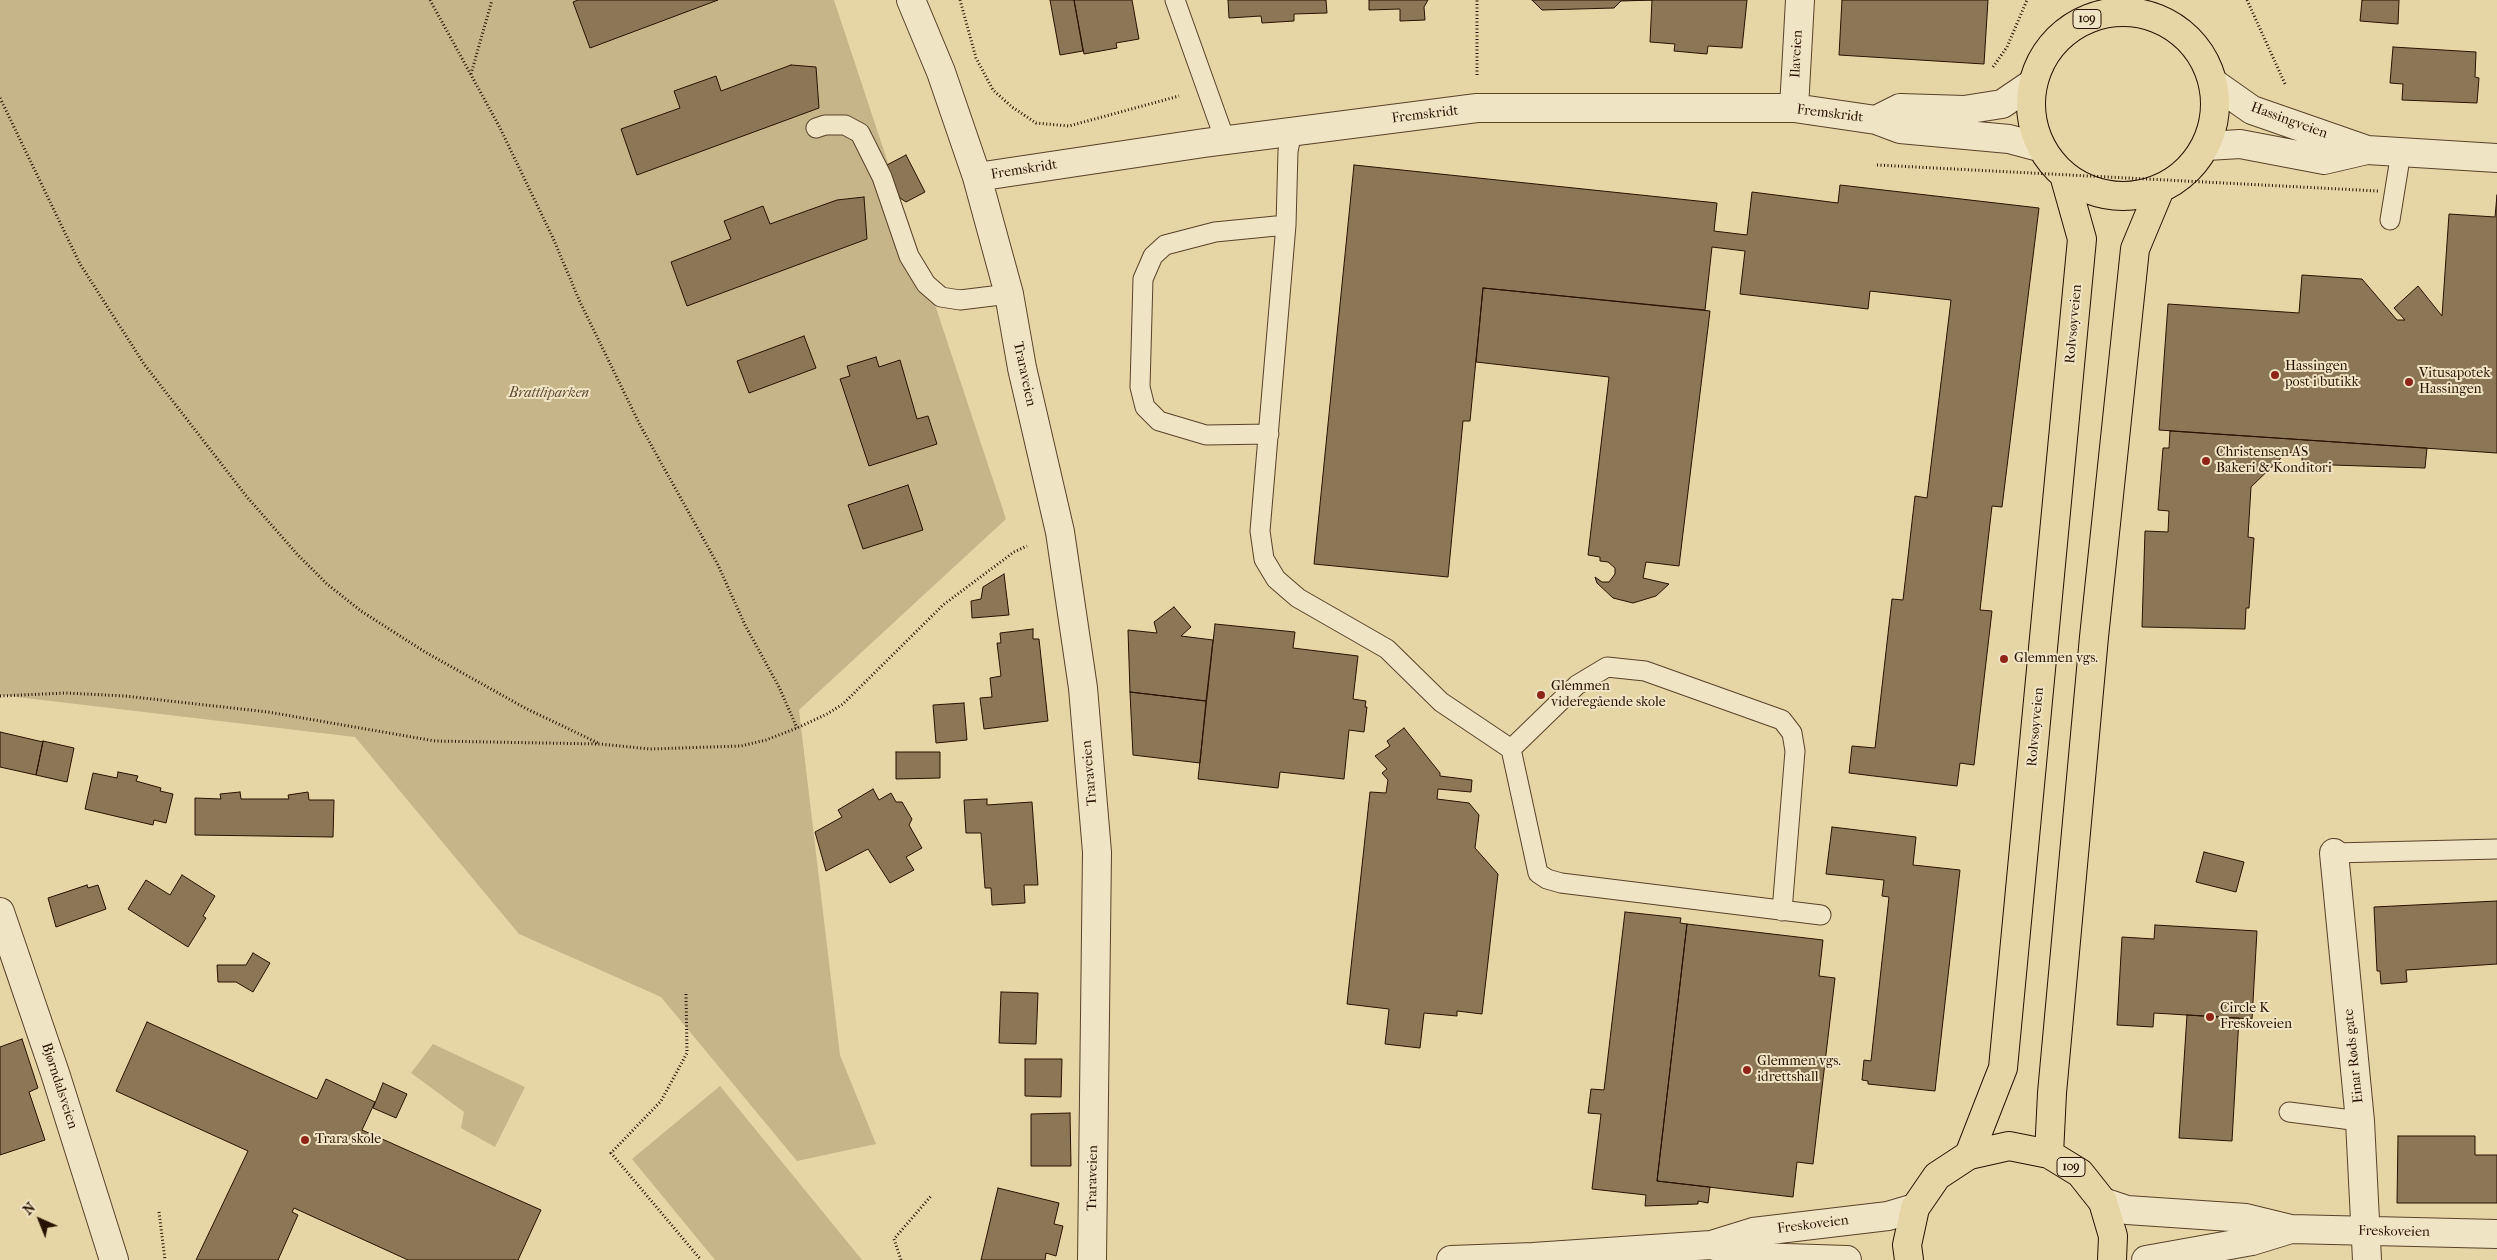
<!DOCTYPE html>
<meta charset="utf-8">
<style>
body{margin:0}
#map{position:relative;width:2497px;height:1260px;overflow:hidden;background:#e6d6a5;font-family:"IM FELL French Canon",serif}
canvas{display:block}
.north{position:absolute;left:15px;top:1195px;width:50px;height:50px;-webkit-text-stroke:4px #efe4c4;paint-order:stroke;rotate:316deg;font-size:14px;font-weight:700;line-height:20px;text-align:center;color:#291101}
.north::after{content:'';display:block;margin:auto;width:18px;height:22px;background:#291101;clip-path:polygon(50% 0,100% 100%,50% 72%,0 100%)}
</style>
<div id="map">
<canvas width="2497" height="1260"></canvas>
<div class="north">N</div>
</div>
<script>
const ctx = document.querySelector('canvas').getContext('2d');
ctx.lineJoin = 'round';
function fill(path, color) {
  ctx.fillStyle = color;
  ctx.fill(path, 'evenodd');
}
function toPath(rows) {
  const path = new Path2D();
  for (const r of rows) {
    if (r.length === 3) {
      path.moveTo(r[0] + r[2], r[1]);
      path.arc(r[0], r[1], r[2], 0, 2 * Math.PI);
      continue;
    }
    path.moveTo(r[0], r[1]);
    for (let i = 2; i < r.length; i += 2) path.lineTo(r[i], r[i + 1]);
  }
  return path;
}
function stroke(path, color, width, dash) {
  ctx.strokeStyle = color;
  ctx.lineWidth = width;
  ctx.lineCap = dash ? 'butt' : 'round';
  ctx.setLineDash(dash || []);
  ctx.stroke(path);
}
function label(font, color, halo, rows, align = 'center') {
  ctx.font = font + ' "IM FELL French Canon",serif';
  ctx.lineWidth = 4;
  ctx.setLineDash([]);
  ctx.textBaseline = 'middle';
  ctx.strokeStyle = halo;
  ctx.fillStyle = color;
  for (const [text, x, y, turn = 0] of rows) {
    ctx.save();
    ctx.translate(x, y);
    ctx.rotate((+turn || 0) * Math.PI / 180);
    ctx.textAlign = isNaN(turn) ? turn : align;
    if (halo) ctx.strokeText(text, 0, 0);
    ctx.fillText(text, 0, 0);
    ctx.restore();
  }
}
fill(toPath([
 [0,0,834,0,1006,519,799,710,840,1055,876,1144,797,1161,661,997,519,934,355,737,0,695],
 [433,1044,525,1087,495,1147,461,1128,464,1112,411,1073],
 [720,1086,862,1260,715,1260,632,1159]
]), '#c6b589');
const building = toPath([
 [578,0,718,0,590,48,573,2,578,0],
 [1050,0,1074,0,1083,51,1060,55,1050,0],
 [1074,0,1132,0,1139,39,1116,43,1117,48,1084,54,1074,0],
 [1228,0,1326,0,1327,13,1294,14,1294,21,1262,23,1261,16,1229,18,1228,0],
 [1369,0,1428,0,1424,7,1425,20,1400,21,1400,9,1369,10,1369,0],
 [1532,0,1652,0,1621,1,1614,8,1542,10,1532,0],
 [1652,0,1747,0,1742,48,1708,46,1707,54,1674,51,1675,44,1650,42,1652,0],
 [1842,0,1988,0,1984,64,1839,55,1842,0],
 [2362,0,2399,0,2398,24,2360,21,2362,0],
 [2393,47,2476,52,2475,77,2479,78,2477,103,2402,100,2403,84,2390,83,2393,47],
 [791,65,816,67,819,108,637,175,621,129,680,108,674,91,716,76,721,91,791,65],
 [906,155,925,192,906,202,900,198,885,166,906,155],
 [1354,165,1717,203,1714,231,1747,235,1752,192,1838,203,1840,185,2039,208,2002,507,1992,506,1980,610,1992,611,1974,765,1960,763,1957,786,1849,773,1852,746,1875,748,1892,599,1903,600,1915,496,1927,498,1951,300,1870,291,1868,309,1740,294,1745,251,1712,247,1705,310,1483,288,1470,421,1463,421,1448,577,1314,564,1354,165],
 [2497,195,2497,453,2159,430,2168,304,2299,313,2302,275,2362,279,2397,320,2405,320,2394,308,2418,286,2442,316,2449,214,2495,217,2497,195],
 [864,197,867,239,687,306,671,262,731,239,724,221,763,206,770,224,837,200,864,197],
 [1483,288,1710,311,1679,566,1646,562,1643,578,1669,584,1656,596,1633,603,1613,598,1597,583,1595,577,1602,582,1609,582,1615,574,1615,568,1608,562,1600,561,1600,557,1588,555,1609,377,1476,362,1483,288],
 [804,336,816,368,749,393,737,361,804,336],
 [876,357,879,367,900,360,917,419,928,416,937,444,869,466,840,379,850,376,847,366,876,357],
 [2170,431,2427,448,2425,468,2302,464,2302,454,2287,452,2251,487,2248,537,2254,538,2249,608,2246,608,2245,629,2142,627,2145,531,2168,532,2169,511,2158,510,2163,448,2169,448,2170,431],
 [908,485,923,530,863,549,848,505,908,485],
 [1004,574,1009,615,972,618,971,601,981,599,983,587,1004,574],
 [1174,607,1191,627,1181,636,1213,640,1206,701,1130,692,1128,630,1157,633,1154,622,1174,607],
 [1215,624,1295,632,1293,648,1358,656,1353,699,1366,701,1365,707,1367,707,1364,732,1349,730,1344,779,1280,772,1278,788,1198,779,1215,624],
 [1033,629,1033,639,1039,639,1048,721,984,729,980,698,992,697,990,678,1001,676,997,643,1001,643,1000,633,1033,629],
 [1130,692,1206,701,1200,763,1133,755,1130,692],
 [964,703,967,740,936,743,933,705,964,703],
 [1404,728,1440,773,1440,776,1472,780,1471,792,1438,789,1437,799,1469,803,1479,815,1475,848,1498,874,1482,1014,1457,1011,1457,1016,1424,1013,1420,1048,1385,1044,1389,1009,1347,1004,1370,792,1386,793,1388,780,1382,773,1387,769,1375,756,1390,746,1387,741,1404,728],
 [0,732,43,742,36,775,0,767,0,732],
 [43,741,74,748,67,782,36,775,43,741],
 [896,752,940,752,940,778,896,779,896,752],
 [118,772,138,776,136,781,161,788,160,791,173,794,166,823,154,820,153,825,85,809,93,773,117,778,118,772],
 [873,789,879,800,891,793,896,802,902,802,912,819,909,825,922,848,906,857,914,870,890,883,868,849,826,871,815,832,842,817,838,810,873,789],
 [240,792,241,799,289,799,288,795,308,792,309,800,334,800,333,837,195,835,195,798,221,799,220,794,240,792],
 [987,799,987,805,1032,802,1038,885,1024,885,1025,903,992,905,991,888,985,888,981,833,966,833,964,800,987,799],
 [1832,827,1916,837,1913,865,1960,870,1935,1091,1868,1084,1868,1081,1862,1080,1864,1060,1871,1061,1889,897,1882,896,1884,880,1826,874,1832,827],
 [2204,852,2244,862,2236,892,2196,882,2204,852],
 [182,875,215,896,203,916,206,918,188,947,128,909,146,880,170,895,182,875],
 [87,885,88,888,98,885,106,909,56,927,48,898,87,885],
 [2497,901,2497,964,2406,970,2407,982,2381,984,2380,971,2377,971,2374,907,2497,901],
 [1625,912,1681,918,1680,923,1687,924,1657,1181,1710,1187,1708,1203,1698,1201,1698,1204,1645,1206,1646,1195,1592,1189,1601,1114,1588,1113,1591,1089,1604,1090,1625,912],
 [1687,924,1823,940,1819,976,1835,978,1813,1164,1797,1162,1793,1197,1657,1181,1687,924],
 [2155,925,2257,931,2252,1019,2154,1013,2153,1027,2117,1025,2122,937,2154,939,2155,925],
 [253,953,270,963,253,992,236,982,218,982,217,965,246,965,253,953],
 [1001,992,1038,993,1036,1044,999,1043,1001,992],
 [2187,1015,2239,1018,2232,1141,2179,1138,2187,1015],
 [147,1022,317,1099,326,1079,375,1102,362,1130,541,1210,518,1260,408,1260,294,1208,292,1212,298,1215,278,1260,196,1260,248,1151,116,1091,147,1022],
 [22,1039,38,1088,29,1092,45,1140,0,1155,0,1047,22,1039],
 [1025,1059,1062,1059,1061,1097,1025,1096,1025,1059],
 [383,1083,407,1094,396,1118,373,1108,383,1083],
 [1070,1113,1071,1166,1031,1166,1031,1114,1070,1113],
 [2398,1136,2475,1136,2475,1155,2497,1155,2497,1203,2397,1203,2398,1136],
 [998,1188,1059,1203,1054,1224,1063,1226,1056,1256,1046,1253,1045,1260,981,1260,998,1188]
]);
fill(building, '#8b7756');
stroke(building, '#291101', 1);
const service = toPath([
 [1175,0,1225,140],
 [816,128,825,125,845,125,860,133,882,177,909,256,926,284,941,297,960,300,1009,294],
 [1292,132,1288,151,1286,225,1260,531,1264,559,1276,579,1298,598,1387,649,1441,702,1511,749,1538,873,1547,879,1561,883,1821,915],
 [2390,220,2401,152],
 [1269,434,1206,435,1159,421,1145,407,1140,387,1143,279,1153,256,1165,245,1215,232,1286,225],
 [1511,749,1577,685,1607,667,1645,671,1782,720,1792,733,1795,751,1782,911],
 [2334,853,2497,849],
 [2289,1112,2360,1121]
]);
const minor = toPath([
 [911,0,941,72,977,177,1009,294,1022,368,1060,532,1083,688,1097,852,1092,1260],
 [2215,84,2252,110,2367,150],
 [1794,108,1800,0],
 [1876,120,1900,108,1964,110,2002,104,2033,83],
 [2207,146,2240,144,2324,160,2367,150,2497,158],
 [977,177,1204,143,1477,108,1794,108,1876,120,1900,129,2009,139,2039,147],
 [2334,853,2360,1121,2367,1260],
 [0,912,55,1073,114,1260],
 [2103,1202,2127,1210,2246,1218,2291,1229,2497,1234],
 [1711,1245,1755,1257,1847,1260],
 [1451,1260,1533,1257,1711,1245,1753,1232,1888,1216,1915,1208],
 [2146,1260,2252,1241,2291,1229]
]);
const primary = toPath([
 [2123,104,92],
 [2049,1154,2052,1093,2094,637,2135,249,2160,189],
 [1969,1155,2003,1068,2082,239,2064,175],
 [1909,1260,1907,1245,1915,1208,1937,1176,1969,1155,2009,1146,2049,1154,2080,1173,2103,1202,2113,1236,2112,1260]
]);
stroke(service, '#58422a', 21);
stroke(minor, '#58422a', 30);
stroke(primary, '#291101', 30);
stroke(toPath([
 [430,0,499,126,553,238,580,302,640,425,718,565,745,625,779,687,797,728],
 [960,0,976,58,993,90,1012,107,1036,123,1069,126,1179,96],
 [2247,0,2286,86],
 [1993,67,2007,47,2027,0],
 [471,74,492,0],
 [1477,75,1477,0],
 [0,98,80,264,144,364,247,497,297,554,327,584,361,611,425,652,525,708,598,743],
 [0,696,66,693,125,696,268,712,435,741,600,744,650,749,741,746,766,740,797,728,827,714,843,704,943,605,1014,552,1027,546],
 [686,994,687,1053,661,1101,611,1153,701,1260],
 [159,1212,165,1260],
 [901,1260,894,1239,931,1196]
]), '#291101', 3, [1, 2.5]);
stroke(service, '#efe4c4', 19);
stroke(minor, '#efe4c4', 28);
stroke(primary, '#e6d6a5', 28);
stroke(toPath([
 [1877,165,2378,191]
]), '#291101', 3, [1, 2.5]);
for (const [x, y, r, color] of [
 [2275,375,5,"#8f2418"],
 [2409,382,5,"#8f2418"],
 [2206,461,5,"#8f2418"],
 [2004,659,5,"#8f2418"],
 [1541,695,5,"#8f2418"],
 [2210,1017,5,"#8f2418"],
 [1747,1070,5,"#8f2418"],
 [305,1140,5,"#8f2418"]
]) {
  const dot = new Path2D();
  dot.arc(x, y, r, 0, 2 * Math.PI);
  ctx.fillStyle = color;
  ctx.fill(dot);
  stroke(dot, '#efe4c4', 2);
}
for (const [x, y, w] of [
 [2087,19,28],
 [2071,1167,28]
]) {
  const box = new Path2D();
  box.roundRect(x - w / 2, y - 9.5, w, 19, 4);
  ctx.fillStyle = '#efe4c4';
  ctx.fill(box);
  stroke(box, '#291101', 1);
}
label('bold 12px', '#291101', null, [
 ["109",2087,19],
 ["109",2071,1167]
]);
label('14px', '#291101', '#efe4c4', [
 ["Ilaveien",1797,54,-87],
 ["Fremskridt",1830,114,7],
 ["Fremskridt",1425,115,-7],
 ["Hassingveien",2289,121,20],
 ["Fremskridt",1024,170,-9],
 ["Rolvsøyveien",2074,324,-85],
 ["Traraveien",1024,374,78],
 ["Rolvsøyveien",2036,727,-85],
 ["Traraveien",1090,773,-95],
 ["Einar Røds gate",2354,1056,-96],
 ["Bjørndalsveien",59,1086,72],
 ["Traraveien",1093,1178,-89],
 ["Freskoveien",1813,1225,-7],
 ["Freskoveien",2394,1232,1]
]);
label('14px', '#291101', '#efe4c4', [
 ["Hassingen",2285,367],
 ["post i butikk",2285,383],
 ["Vitusapotek",2419,374],
 ["Hassingen",2419,390],
 ["Christensen AS",2216,453],
 ["Bakeri & Konditori",2216,469],
 ["Glemmen vgs.",2014,659],
 ["Glemmen",1551,687],
 ["videregående skole",1551,703],
 ["Circle K",2220,1009],
 ["Freskoveien",2220,1025],
 ["Glemmen vgs.",1757,1062],
 ["idrettshall",1757,1078],
 ["Trara skole",315,1140]
], 'left');
label('italic 14px', '#604a31', '#efe4c4', [
 ["Brattliparken",549,394]
]);
</script>
